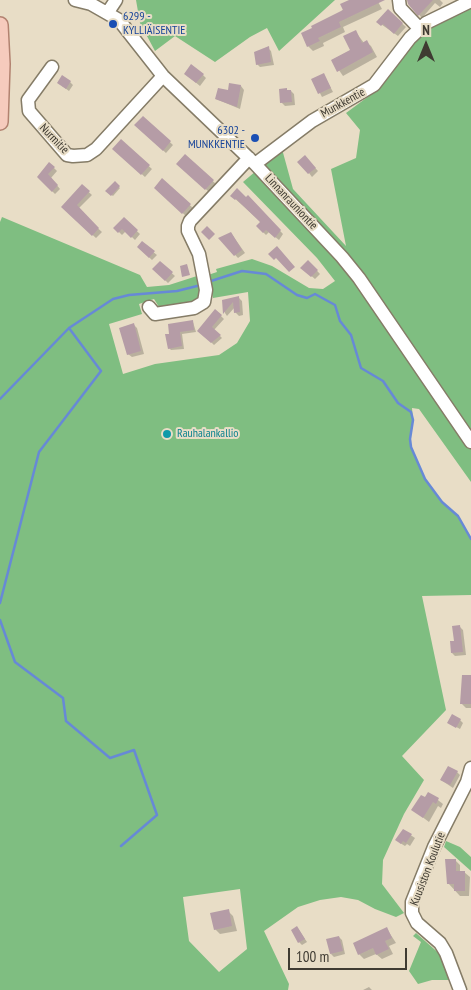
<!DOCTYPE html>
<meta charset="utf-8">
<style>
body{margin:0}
#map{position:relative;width:471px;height:990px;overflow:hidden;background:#e8ddc6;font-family:"PT Sans Narrow",sans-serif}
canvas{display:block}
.north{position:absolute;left:401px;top:20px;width:50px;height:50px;-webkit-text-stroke:4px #e8ddc6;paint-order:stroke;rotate:0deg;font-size:14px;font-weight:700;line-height:20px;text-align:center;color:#3f3b32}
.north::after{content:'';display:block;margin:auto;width:18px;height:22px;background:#3f3b32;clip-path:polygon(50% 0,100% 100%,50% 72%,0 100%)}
.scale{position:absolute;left:288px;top:948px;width:119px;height:22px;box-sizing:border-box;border:2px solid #3f3b32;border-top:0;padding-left:6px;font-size:15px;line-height:18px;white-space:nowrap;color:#3f3b32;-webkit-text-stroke:4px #e8ddc6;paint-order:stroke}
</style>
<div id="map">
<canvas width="471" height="990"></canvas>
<div class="north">N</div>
<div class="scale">100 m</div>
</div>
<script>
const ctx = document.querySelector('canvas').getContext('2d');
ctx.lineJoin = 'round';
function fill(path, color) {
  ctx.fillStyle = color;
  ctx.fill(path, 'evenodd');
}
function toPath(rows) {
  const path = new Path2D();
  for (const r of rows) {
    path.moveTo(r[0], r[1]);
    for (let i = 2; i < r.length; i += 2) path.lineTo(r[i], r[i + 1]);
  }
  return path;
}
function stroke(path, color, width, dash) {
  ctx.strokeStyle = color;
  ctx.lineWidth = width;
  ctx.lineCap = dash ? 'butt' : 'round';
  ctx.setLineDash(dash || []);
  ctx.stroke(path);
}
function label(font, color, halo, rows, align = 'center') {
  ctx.font = font + ' "PT Sans Narrow",sans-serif';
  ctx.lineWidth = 4;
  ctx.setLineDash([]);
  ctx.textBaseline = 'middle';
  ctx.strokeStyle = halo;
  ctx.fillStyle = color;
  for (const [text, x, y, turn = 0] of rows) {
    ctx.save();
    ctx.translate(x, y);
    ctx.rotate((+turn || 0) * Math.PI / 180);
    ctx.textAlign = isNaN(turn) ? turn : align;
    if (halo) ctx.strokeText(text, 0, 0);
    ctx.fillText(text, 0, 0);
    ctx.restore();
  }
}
fill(toPath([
 [136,0,335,0,279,51,267,28,250,37,215,62,175,36,155,51,140,23],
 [471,6,471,482,419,409,412,408,413,420,410,439,411,447,425,479,442,502,458,516,471,539,471,595,422,596,446,710,402,756,424,780,404,814,383,860,382,884,404,913,396,917,375,909,358,900,341,897,320,900,298,907,264,931,289,984,288,990,0,990,0,222,2,217,140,275,147,287,169,285,197,276,201,295,196,302,159,307,154,299,139,304,142,314,109,324,123,374,155,364,219,355,237,343,250,321,248,292,213,298,208,275,217,272,216,269,252,259,272,266,309,288,323,289,335,281,317,258,243,182,282,149,293,189,346,246,331,169,356,158,360,130,346,113,373,93,411,43,431,26],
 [240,889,247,949,219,972,189,941,183,897],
 [446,841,460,847,471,857,471,871,444,847],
 [416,933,442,956,450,980,432,980,418,984,409,971,421,942,413,936]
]), '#7fbe81');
fill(toPath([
 [352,0,377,0,382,9,343,27,345,32,323,43,324,46,313,51,308,46],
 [408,0,440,0,443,3,440,7,435,3,422,18,409,4],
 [388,11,406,27,398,36,378,22],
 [355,31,364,43,366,42,371,46,377,57,343,76,332,60,351,50],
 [268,48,271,51,274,65,260,67,257,64],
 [203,75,206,78,200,86,189,77],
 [324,75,333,92,322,97,313,80],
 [70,82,73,85,69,91,62,86],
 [230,84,241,86,244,90,240,109,216,99,229,92],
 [291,91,294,94,295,105,285,106,281,102],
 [143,117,173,145,166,153,136,125],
 [121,141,152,169,145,177,114,149],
 [185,156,216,184,209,192,178,164],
 [308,160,318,171,312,177,309,173],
 [49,163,57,171,51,178,60,189,55,194,38,177],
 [162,180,193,208,186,216,155,188],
 [115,183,120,188,113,196,107,191],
 [82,186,92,195,79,208,80,212,102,232,96,238,62,207],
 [232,196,246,199,248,197,283,234,279,240,269,232,266,235,257,226,261,222],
 [124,219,140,234,135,240,126,231,122,235,115,228],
 [231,233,245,253,238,258,220,239],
 [142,243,157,255,152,260,138,247],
 [308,261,320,274,315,279,302,268],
 [160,263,175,276,168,283,154,269],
 [239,298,242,301,243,315,239,316,235,312,235,307,227,316,225,313,224,301],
 [215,310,224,319,214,330,222,338,214,345,199,330],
 [193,322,196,332,182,334,184,349,171,350,169,348,171,335],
 [134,325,137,328,144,354,132,357,128,354],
 [460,627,463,630,466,655,455,656,452,653],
 [471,677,471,708,466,708,461,703],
 [460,720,463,723,460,729,449,723],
 [457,772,460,775,453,788,441,780],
 [429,793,443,804,441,808,438,806,429,822,413,810],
 [403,830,415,838,410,846,407,844,405,846,400,843],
 [455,860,460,865,460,872,464,872,470,877,469,896,460,896,448,883],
 [228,911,233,916,237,931,220,934,215,929],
 [297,927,307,942,302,945,299,942],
 [387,929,396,943,389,946,393,954,382,959,376,954,364,959,359,954],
 [339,937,342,940,345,954,334,957,331,954],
 [369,987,372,990,363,990]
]), '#0003');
stroke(toPath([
 [211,281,242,271,266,274,297,295,307,298,315,294,335,305,340,321,351,335,361,368,383,381,398,403,411,412,413,420,410,439,411,447,425,479,442,502,458,516,471,539],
 [0,399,69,328,113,299,129,295,177,291,201,285],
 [0,603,39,452,101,371,69,328],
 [0,620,15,662,63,698,66,721,110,758,134,750,157,815,121,846]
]), '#6789d6', 2.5);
fill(toPath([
 [349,0,385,0,339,22,341,27,318,38,320,41,307,47,301,33,312,28,311,26,343,10,340,4],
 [407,0,433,0,418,16,408,4],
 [388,9,403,23,394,34,383,24,381,26,376,22],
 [356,30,362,43,367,40,373,52,337,72,331,60,350,50,343,36],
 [269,46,271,62,256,65,254,52],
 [191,64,204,74,196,83,184,74],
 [324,73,331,88,318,94,311,79],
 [62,75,71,81,66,89,57,83],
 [229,83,241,85,237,107,215,99,218,88,228,90],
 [287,88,287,90,291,90,292,102,280,103,279,89],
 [143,116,171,141,163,151,134,125],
 [121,139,150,165,141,175,112,149],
 [185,154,214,180,205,190,176,164],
 [305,155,316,168,308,174,297,162],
 [49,162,55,167,48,174,58,185,52,192,37,177],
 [162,178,191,204,182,214,154,188],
 [115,181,120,186,111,196,105,191],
 [82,184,90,191,77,205,99,228,92,236,61,207],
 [237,188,246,197,248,195,281,230,275,238,266,230,263,233,256,226,260,222,236,199,235,200,230,196],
 [124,217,138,230,131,238,122,229,118,233,113,228],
 [207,226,215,234,209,240,201,232],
 [231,232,242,250,234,256,218,238],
 [142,241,155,251,149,258,137,247],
 [277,246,295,267,289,272,276,258,274,260,268,254],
 [308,260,318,270,311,277,300,268],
 [160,261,173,272,165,281,152,269],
 [187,264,190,275,182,277,180,266],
 [239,296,240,312,234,313,233,302,223,314,222,300],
 [215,309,222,315,212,327,221,335,211,343,197,331],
 [193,320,194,330,180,332,182,346,168,349,165,334,169,334,168,324],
 [134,323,141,351,127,355,119,328],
 [460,625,463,652,451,653,450,641,454,641,452,626],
 [462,675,471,675,471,704,460,704],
 [452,714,461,719,456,728,447,723],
 [448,766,458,771,450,785,440,780],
 [428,792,439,798,436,804,433,802,423,818,411,810,421,795,425,797],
 [403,829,412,834,406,843,403,841,401,844,395,840],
 [445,859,456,859,456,871,465,871,465,891,454,891,454,884,447,884],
 [229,909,232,926,214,930,210,913],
 [297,926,305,939,298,943,291,930],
 [387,927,392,938,385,941,389,949,376,955,373,948,358,955,353,943],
 [339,936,343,951,330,954,326,939]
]), '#b59ca6');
const minor = toPath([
 [75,0,91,4,119,20,163,76,255,164,342,257,359,278,471,442],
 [399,0,400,8,419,28],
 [108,12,116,0],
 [52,67,28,100,29,111,67,155,73,156,87,155,96,149,163,76],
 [255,164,312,121,374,85,410,38,426,23,471,1],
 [149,307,155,314,194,308,204,302,206,290,199,254,188,231,188,226,190,221,249,158],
 [460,990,446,953,440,943,417,923,412,913,412,902,434,847,467,782,471,768]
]);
const major = toPath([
 [0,25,2,64,0,122]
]);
stroke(minor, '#857c67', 15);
stroke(major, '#b28270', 18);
stroke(minor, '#fff', 12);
stroke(major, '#f6cbbd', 15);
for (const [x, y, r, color] of [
 [113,24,5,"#1a4fb4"],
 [255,138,5,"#1a4fb4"],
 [167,434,5,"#0f9aa8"]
]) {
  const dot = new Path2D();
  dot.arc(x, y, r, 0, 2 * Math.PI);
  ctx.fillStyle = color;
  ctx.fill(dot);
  stroke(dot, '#e8ddc6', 2);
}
label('12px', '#164399', '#e8ddc6', [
 ["6299 -",123,17],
 ["KYLLIÄISENTIE",123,31],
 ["6302 -",245,131,"right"],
 ["MUNKKENTIE",245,145,"right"]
], 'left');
label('12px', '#3f3b32', '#e8ddc6', [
 ["Munkkentie",343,103,-29],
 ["Nurmitie",54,139,46],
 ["Linnanrauniontie",291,202,47],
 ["Kuusiston Koulutie",428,869,-69]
]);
label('12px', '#0d838f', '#e8ddc6', [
 ["Rauhalankallio",177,434]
], 'left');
</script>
